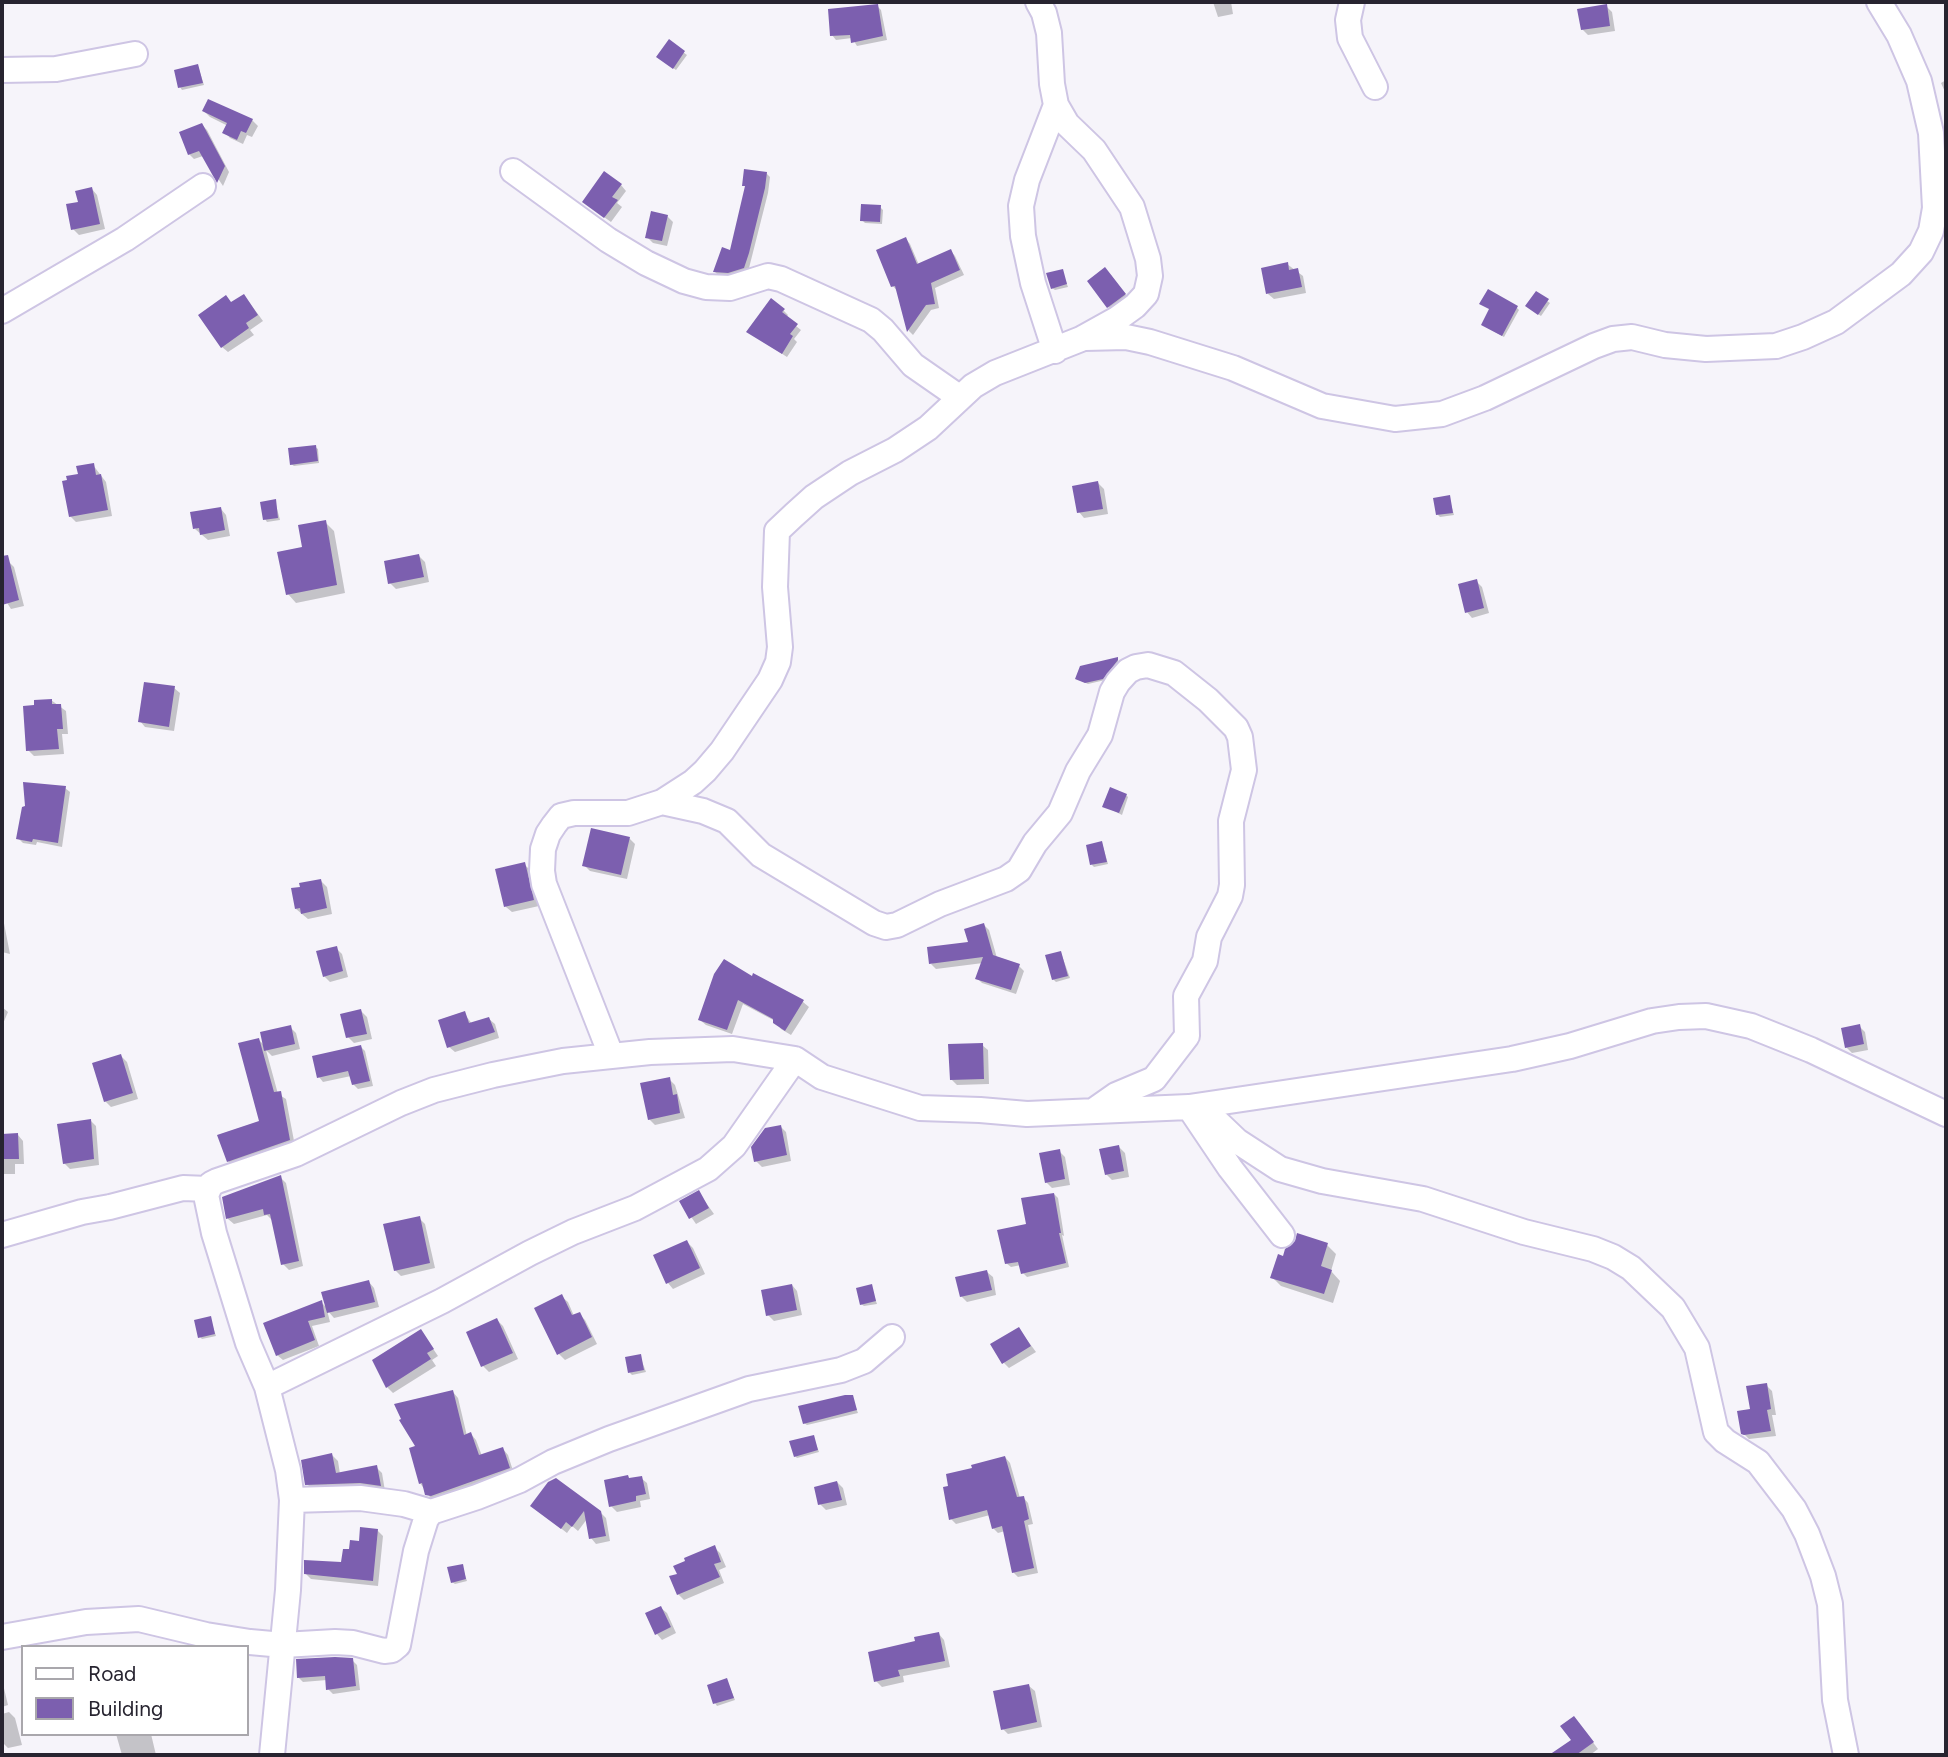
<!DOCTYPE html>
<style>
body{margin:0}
#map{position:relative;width:1948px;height:1757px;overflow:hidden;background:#f6f4fa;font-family:Figtree,sans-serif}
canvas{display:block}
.frame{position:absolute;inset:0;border:4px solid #272430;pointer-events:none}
.legend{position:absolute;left:21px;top:1645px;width:228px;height:91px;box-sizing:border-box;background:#fff;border:2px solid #a9a7ac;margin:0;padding:9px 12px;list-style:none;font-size:21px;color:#272430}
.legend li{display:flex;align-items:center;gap:14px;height:35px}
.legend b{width:35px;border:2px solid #a9a7ac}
</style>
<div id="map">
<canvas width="1948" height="1757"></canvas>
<div class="frame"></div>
<ul class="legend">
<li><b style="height:9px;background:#fff"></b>Road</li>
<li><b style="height:19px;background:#7c5faf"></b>Building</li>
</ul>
</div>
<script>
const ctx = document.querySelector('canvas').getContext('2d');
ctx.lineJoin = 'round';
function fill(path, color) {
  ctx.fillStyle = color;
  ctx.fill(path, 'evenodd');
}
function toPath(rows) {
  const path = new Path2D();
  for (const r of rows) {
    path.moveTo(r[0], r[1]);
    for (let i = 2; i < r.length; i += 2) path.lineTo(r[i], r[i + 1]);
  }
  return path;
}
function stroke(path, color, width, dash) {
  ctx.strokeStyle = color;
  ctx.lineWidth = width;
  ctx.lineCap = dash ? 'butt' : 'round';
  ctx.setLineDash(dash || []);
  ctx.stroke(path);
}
fill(toPath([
 [1213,2,1231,2,1233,14,1218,17],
 [877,6,881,10,887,40,857,46,852,38,836,40,832,35],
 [1606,6,1612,12,1615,31,1588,35,1582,29],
 [669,42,687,55,676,70,661,59],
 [198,66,204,85,182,90,180,87],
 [1946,80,1946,94,1941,83],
 [204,111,252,120,258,126,252,137,247,135,243,144,230,138,225,132,228,126,210,117],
 [202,125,207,130,229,172,223,186,203,156,194,159,189,154],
 [766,173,770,177,768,193,748,272,733,276,719,276,715,272,731,252],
 [621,185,626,191,617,203,622,207,611,222,590,207],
 [92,189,97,195,105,229,79,235,73,229,80,203],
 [880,207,883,210,882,224,865,223,862,220],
 [667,216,673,222,667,246,653,243,647,237],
 [906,239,910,244,919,265,951,251,955,256,964,275,935,288,939,308,931,310,913,335,909,331,898,292,893,286],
 [1287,264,1303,276,1306,293,1274,299,1268,294],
 [1062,271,1068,287,1055,290,1052,288],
 [1111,275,1130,301,1114,312,1108,307],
 [1547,301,1550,303,1541,316,1529,308],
 [249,302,263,321,250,330,254,335,228,352,222,347],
 [1517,308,1519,310,1504,337,1486,327,1491,310],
 [783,310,788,315,786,318,801,330,794,339,797,342,787,357,748,332],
 [315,447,318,449,319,463,294,466,291,464],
 [93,465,106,482,112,516,76,522,70,516,80,476],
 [1098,483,1104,489,1108,514,1084,518,1079,512],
 [1449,497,1454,515,1440,517,1438,515],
 [275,501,280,520,267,522,265,519],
 [221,509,226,515,230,536,208,540,195,529],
 [325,522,334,531,345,593,296,603,288,594,304,548],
 [419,556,425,562,429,582,396,589,390,583],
 [8,561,14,567,24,606,11,609,4,598,2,599,2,563],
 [1476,581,1482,587,1489,613,1472,618,1467,612],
 [1117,659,1120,663,1105,680,1088,684,1077,679],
 [174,688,180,693,174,731,145,727,140,721],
 [51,700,66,711,68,734,62,734,64,754,34,756,28,750],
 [65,788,70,792,62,847,37,842,36,845,23,843,18,838],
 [1126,795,1128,797,1122,815,1104,806],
 [629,838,635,844,627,879,590,871,584,865],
 [1102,843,1108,864,1094,867,1092,865],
 [524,864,530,870,539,906,512,912,506,907,497,871],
 [321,881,327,887,332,914,308,919,296,909],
 [2,913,10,954,2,952],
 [984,925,989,930,997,958,1019,966,1024,971,1016,994,982,983,977,978,983,963,936,969,931,964,970,944],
 [336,948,342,954,348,977,330,982,324,976],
 [1061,953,1070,978,1056,982,1053,979],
 [754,975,803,1002,809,1007,791,1035,781,1029,775,1021,743,1004,732,1034,706,1025,700,1020,752,979],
 [2,1007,8,1012,2,1026],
 [361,1011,367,1017,372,1039,354,1043,348,1037],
 [464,1013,472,1024,489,1019,495,1024,499,1038,455,1052,449,1047],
 [1859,1026,1865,1032,1868,1050,1852,1053,1846,1047],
 [290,1027,296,1033,300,1049,272,1056,266,1050,278,1094,286,1099,295,1146,234,1167,228,1161,262,1122,259,1040,265,1046],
 [982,1045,988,1050,989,1084,957,1085,951,1079],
 [361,1047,365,1051,373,1086,358,1089,353,1084,351,1076,323,1082,319,1077],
 [121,1056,127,1062,138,1099,111,1107,105,1101],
 [669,1079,675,1085,685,1118,655,1125,649,1119],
 [91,1121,96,1126,99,1165,70,1169,64,1163],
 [780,1126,786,1132,791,1161,762,1167,756,1161],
 [2,1135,18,1135,23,1141,24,1164,15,1164,15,1174,2,1174],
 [1119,1147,1125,1153,1129,1177,1112,1180,1106,1174],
 [1059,1151,1065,1157,1070,1185,1052,1188,1046,1182],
 [280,1177,286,1183,303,1266,289,1270,283,1264,272,1220,267,1215,234,1224,228,1219,224,1198],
 [699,1193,714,1214,696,1224,681,1202],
 [1054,1194,1058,1198,1064,1236,1062,1235,1069,1267,1027,1277,1023,1273,1021,1265,1011,1267,1006,1263,1028,1225],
 [419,1218,425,1224,435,1268,401,1276,395,1270],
 [687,1242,693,1248,705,1274,673,1289,668,1283],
 [1327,1245,1336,1254,1331,1271,1340,1281,1333,1303,1281,1286,1272,1277,1284,1258],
 [987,1272,993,1277,996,1295,967,1302,961,1296],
 [369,1282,374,1288,379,1307,334,1318,327,1310,330,1322,312,1326,319,1346,283,1360,277,1355,321,1302,328,1309],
 [792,1285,797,1291,802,1315,774,1321,768,1315],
 [871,1286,877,1304,864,1306,861,1304],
 [562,1297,568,1302,574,1316,579,1314,585,1320,597,1344,565,1360,559,1354],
 [210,1318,216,1336,202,1339,200,1337],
 [497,1320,503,1326,518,1359,489,1372,483,1366],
 [1019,1329,1036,1352,1009,1368,1004,1363],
 [421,1331,438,1356,432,1360,436,1366,393,1393,387,1387],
 [640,1356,646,1372,632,1375,630,1373],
 [1766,1385,1772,1391,1776,1415,1772,1415,1776,1436,1749,1439,1743,1433,1752,1410],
 [453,1392,458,1398,467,1436,471,1434,476,1440,482,1456,503,1449,508,1455,514,1474,432,1500,420,1483,417,1448],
 [852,1397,858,1413,807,1425,804,1423],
 [813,1436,819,1452,797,1458,795,1456],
 [332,1455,338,1461,340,1474,376,1467,382,1473,385,1491,313,1490,307,1484],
 [1005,1457,1010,1463,1020,1498,1023,1497,1028,1503,1033,1524,1028,1525,1038,1573,1018,1577,1013,1572,1005,1531,998,1533,993,1528,990,1515,956,1524,951,1519,974,1469],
 [641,1478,647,1483,650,1499,640,1501,641,1507,617,1512,611,1506,630,1480],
 [837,1482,843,1488,847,1505,826,1510,820,1504],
 [532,1506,600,1512,606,1518,610,1541,596,1544,591,1538,587,1519,578,1531,572,1526,567,1533],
 [377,1530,383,1536,378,1586,311,1579,305,1573,343,1564,350,1551],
 [714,1547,720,1553,726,1567,719,1570,724,1583,684,1600,678,1594,679,1575],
 [462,1566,467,1581,455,1584,452,1582],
 [661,1608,667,1613,676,1633,662,1640,657,1634],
 [939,1634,944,1640,950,1667,903,1676,904,1682,882,1687,876,1681,917,1643],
 [352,1660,357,1665,360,1690,333,1694,328,1689,327,1680,303,1682,298,1677],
 [2,1680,8,1705,2,1707],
 [727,1680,735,1700,717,1706,715,1703],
 [1029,1686,1035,1691,1042,1727,1008,1734,1003,1729],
 [9,1712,15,1718,22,1745,8,1748,2,1742,2,1714],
 [1579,1724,1598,1749,1590,1755,1566,1755,1561,1749,1573,1740],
 [116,1734,151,1734,156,1755,122,1755]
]), '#0003');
fill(toPath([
 [878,4,883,36,851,43,850,35,830,36,828,9],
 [1607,4,1610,26,1581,30,1577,9],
 [669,39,685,51,673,69,656,57],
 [198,64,203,83,178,88,174,70],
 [208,99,253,119,246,133,241,131,237,140,222,133,227,123,202,111],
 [202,123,225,166,217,183,199,151,188,155,179,132],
 [744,169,767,172,765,188,749,253,744,268,728,273,713,272,722,247,730,250,745,186,742,186],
 [604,171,622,184,612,197,618,200,604,218,582,202],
 [92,187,100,224,71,230,66,204,78,202,75,191],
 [861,204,881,205,880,222,860,221],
 [651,211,668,215,662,241,645,238],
 [906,237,917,264,951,249,960,270,931,283,935,304,926,305,907,332,895,286,891,287,876,250],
 [1288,262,1289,270,1298,268,1302,287,1266,294,1261,268],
 [1105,267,1126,294,1107,308,1087,281],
 [1063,269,1067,284,1051,289,1046,273],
 [1488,289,1518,306,1502,336,1481,325,1489,309,1479,304],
 [1536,291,1549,299,1538,315,1525,306],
 [244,294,258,315,246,323,249,328,221,348,198,315,226,295,231,302],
 [771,298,785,309,782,312,798,324,790,334,793,336,782,354,746,332],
 [316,445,318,461,290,465,288,448],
 [94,463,96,475,101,474,108,510,69,517,62,481,67,480,66,476,78,474,76,466],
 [1098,481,1103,509,1077,513,1072,486],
 [1450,495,1453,513,1436,515,1433,498],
 [276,499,278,518,263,520,260,502],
 [221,507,225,530,200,535,199,528,193,529,190,512],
 [326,520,337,585,286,595,277,552,302,547,298,525],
 [419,554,424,577,388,584,384,561],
 [8,555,19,600,2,605,2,556],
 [1477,579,1484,608,1465,613,1458,584],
 [1118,657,1118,660,1103,679,1085,683,1075,679,1080,666],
 [144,682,175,686,169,727,138,722],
 [52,699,52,704,61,704,63,729,57,729,59,749,26,751,23,706,34,705,34,700],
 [23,782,66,786,58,843,33,839,32,842,16,839,22,807,25,806],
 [1110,787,1127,794,1119,813,1102,807],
 [591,828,630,837,621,875,582,866],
 [1102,841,1107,862,1090,865,1086,845],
 [525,862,534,900,504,907,495,869],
 [321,879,327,908,301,914,300,908,295,909,291,888,300,887,299,883],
 [984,923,993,955,1020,964,1011,990,975,979,983,957,929,964,927,947,968,942,964,929],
 [337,946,343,971,323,977,316,951],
 [1061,951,1068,976,1052,980,1045,955],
 [724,959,752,976,753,973,804,1000,785,1031,773,1023,773,1019,738,1000,727,1030,698,1020,714,974],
 [361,1009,367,1034,346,1038,340,1014],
 [465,1011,469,1023,489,1017,495,1032,447,1048,438,1020],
 [1860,1024,1864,1044,1845,1048,1841,1028],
 [291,1025,295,1044,264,1051,260,1032],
 [259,1038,274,1092,281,1091,290,1140,227,1162,217,1135,259,1121,238,1043],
 [983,1043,984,1079,950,1080,948,1044],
 [361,1045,370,1081,352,1085,348,1071,317,1078,312,1056],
 [121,1054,133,1093,104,1102,92,1063],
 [670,1077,673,1095,677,1094,680,1113,648,1120,640,1083],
 [91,1119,94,1159,63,1164,57,1124],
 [781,1125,787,1155,754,1162,751,1147,765,1128],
 [18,1133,19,1159,2,1159,2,1134],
 [1119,1145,1124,1171,1105,1175,1099,1149],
 [1060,1149,1065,1179,1045,1183,1039,1153],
 [281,1175,299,1261,281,1265,270,1214,264,1215,263,1209,226,1219,222,1197],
 [699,1190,709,1208,689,1219,679,1201],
 [1054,1193,1061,1233,1059,1233,1066,1263,1021,1274,1018,1262,1005,1264,997,1230,1026,1224,1021,1198],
 [420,1216,430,1263,394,1271,383,1224],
 [1297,1233,1328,1243,1321,1266,1332,1270,1324,1294,1270,1278,1278,1254,1283,1256,1285,1249,1295,1241],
 [687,1240,700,1268,666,1284,653,1255],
 [987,1270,992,1290,960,1297,955,1277],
 [369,1280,375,1302,327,1313,321,1292],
 [792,1284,797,1310,766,1316,761,1290],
 [872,1284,876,1301,860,1305,856,1288],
 [562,1294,572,1315,580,1312,592,1337,557,1355,534,1308],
 [322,1300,325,1317,308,1321,315,1340,276,1356,263,1323],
 [211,1316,215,1334,198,1338,194,1320],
 [497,1318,513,1353,481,1367,466,1332],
 [1019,1327,1031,1346,1002,1364,990,1344],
 [421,1329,434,1349,427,1353,431,1359,386,1388,372,1360],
 [641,1354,644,1370,628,1373,625,1357],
 [1767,1383,1771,1409,1767,1410,1771,1431,1744,1435,1741,1434,1737,1411,1750,1409,1746,1386],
 [453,1390,464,1435,471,1432,479,1455,503,1447,510,1468,431,1496,425,1495,422,1483,419,1484,409,1448,415,1446,399,1420,401,1419,394,1404],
 [845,1395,853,1395,857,1410,803,1424,798,1406],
 [814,1435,818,1450,794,1457,789,1441],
 [332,1453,336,1473,377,1465,381,1486,360,1483,305,1485,301,1460],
 [1005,1456,1017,1497,1024,1496,1029,1519,1024,1521,1034,1568,1012,1573,1002,1526,992,1529,987,1510,949,1520,943,1487,948,1486,946,1474,972,1468,971,1465],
 [628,1475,629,1478,642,1476,646,1494,636,1496,636,1501,609,1507,604,1480],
 [556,1478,601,1511,606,1536,589,1539,584,1511,572,1527,566,1522,561,1529,530,1506,548,1482],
 [837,1481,842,1500,818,1505,814,1487],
 [360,1527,378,1529,373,1581,304,1574,304,1560,341,1562,343,1549,349,1549,350,1540,359,1541],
 [715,1545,721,1562,714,1564,720,1577,677,1595,669,1576,677,1574,673,1566,685,1561,684,1558],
 [463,1564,466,1579,451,1583,447,1567],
 [661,1606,671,1627,655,1635,645,1613],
 [939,1632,945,1661,898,1670,900,1676,874,1682,868,1652,915,1641,914,1637],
 [335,1657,353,1658,356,1686,326,1690,325,1676,297,1678,296,1659],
 [727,1678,734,1698,713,1704,707,1685],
 [1029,1684,1037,1722,1001,1730,993,1691],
 [1574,1716,1594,1742,1576,1755,1549,1755,1571,1740,1560,1726]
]), '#7c5faf');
const minor = toPath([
 [1352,2,1348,20,1350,38,1375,87],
 [2,70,56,69,135,54],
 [513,171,608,240,646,263,684,281,706,287,730,288,768,276,781,279,871,320,883,330,913,365,959,397],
 [2,311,125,239,203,186],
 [1085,338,1126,337,1150,342,1233,368,1322,406,1395,419,1442,414,1485,398,1594,346,1613,339,1632,337,1665,345,1706,349,1776,346,1803,337,1836,322,1901,274,1921,252,1931,231,1935,208,1931,133,1919,81,1899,35,1879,2],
 [1055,351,1033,283,1023,236,1021,206,1027,180,1056,105],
 [662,802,703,811,727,821,761,855,874,923,886,927,897,925,940,904,1006,879,1019,870,1035,843,1060,813,1078,771,1100,735,1112,692,1118,682,1128,671,1136,667,1148,665,1174,673,1208,700,1236,728,1240,737,1244,770,1231,821,1232,885,1230,896,1209,937,1205,961,1186,996,1187,1036,1154,1079,1116,1095,1096,1109],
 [611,1055,544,884,542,871,543,849,548,834,554,825,561,816,574,813,628,813,662,802,693,782,705,771,722,751,770,680,778,662,780,647,775,587,777,531,794,515,814,497,850,473,895,450,928,428,973,386,995,373,1081,339,1117,319,1135,306,1146,294,1150,276,1148,259,1132,207,1094,150,1067,124,1056,105,1052,84,1049,33,1044,13,1038,2],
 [1204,1106,1214,1119,1237,1141,1280,1169,1322,1181,1423,1199,1524,1232,1593,1249,1613,1257,1631,1268,1673,1308,1697,1348,1716,1432,1725,1441,1758,1462,1794,1509,1807,1534,1823,1576,1830,1604,1835,1700,1846,1755],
 [1193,1113,1230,1168,1282,1235],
 [2,1235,82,1212,110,1207,183,1188,208,1189],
 [267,1387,442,1301,530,1253,573,1232,635,1208,708,1169,734,1146,795,1059],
 [292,1500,360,1498,404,1504,431,1512],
 [2,1637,86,1622,139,1619,206,1635,250,1642,283,1645,335,1642,353,1643,384,1651,392,1650,398,1645,416,1551,426,1519,431,1512,477,1497,520,1480,553,1462,609,1439,749,1389,841,1370,864,1361,892,1337],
 [272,1755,288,1590,292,1500,288,1470,267,1387,248,1343,214,1233,206,1195,211,1184,217,1181,296,1154,401,1103,434,1090,493,1075,563,1061,650,1052,733,1049,795,1059,822,1077,920,1108,980,1110,1027,1114,1189,1107,1512,1059,1570,1046,1652,1021,1679,1017,1706,1016,1751,1026,1811,1050,1946,1114]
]);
stroke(minor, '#cec5e4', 28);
stroke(minor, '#fff', 24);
</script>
